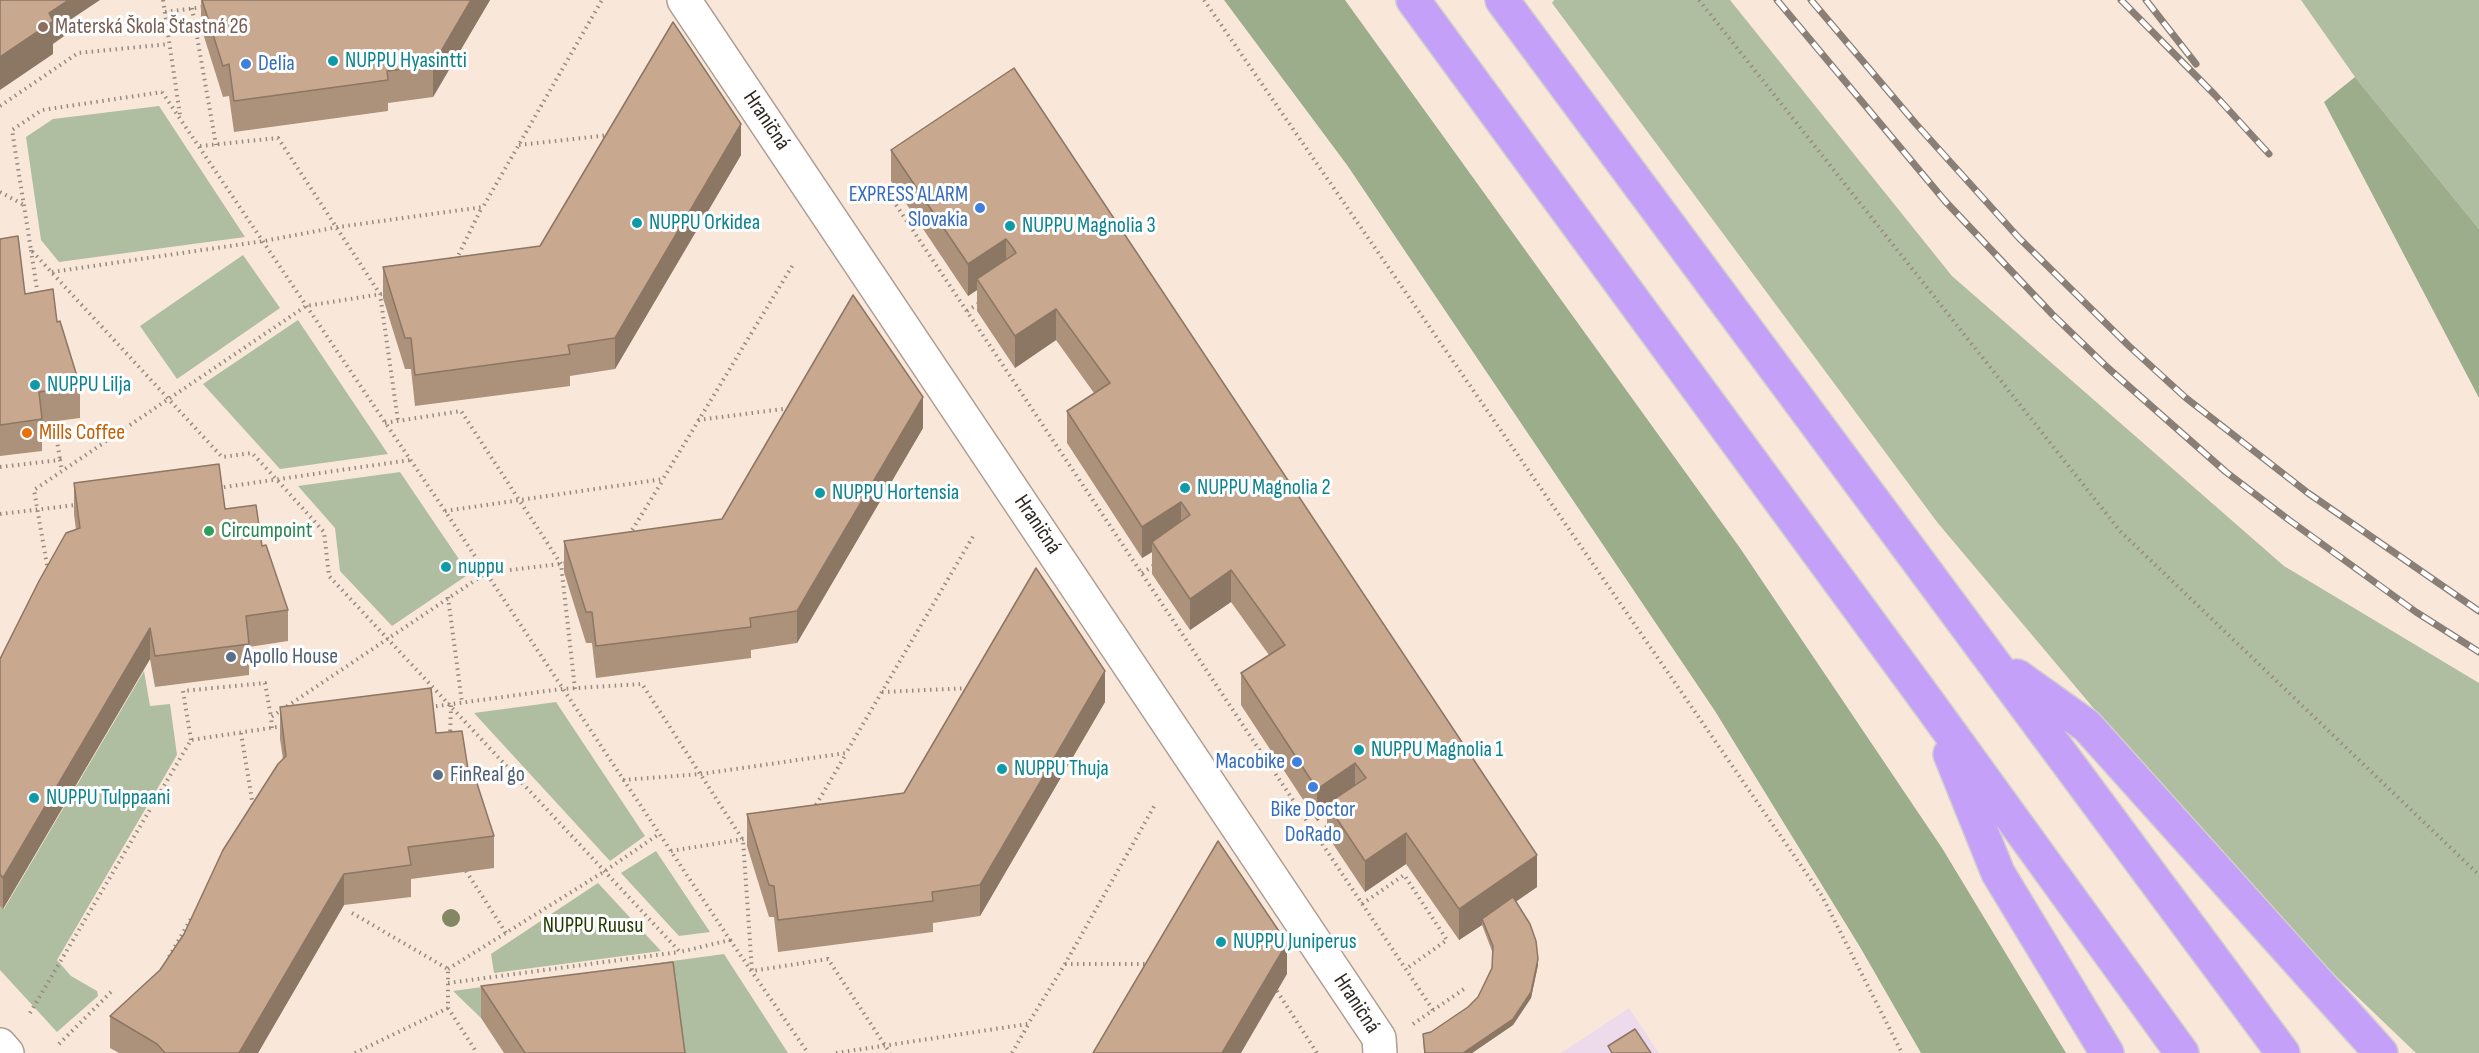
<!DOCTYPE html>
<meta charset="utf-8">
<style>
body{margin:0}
canvas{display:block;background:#f9e8da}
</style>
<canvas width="2479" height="1053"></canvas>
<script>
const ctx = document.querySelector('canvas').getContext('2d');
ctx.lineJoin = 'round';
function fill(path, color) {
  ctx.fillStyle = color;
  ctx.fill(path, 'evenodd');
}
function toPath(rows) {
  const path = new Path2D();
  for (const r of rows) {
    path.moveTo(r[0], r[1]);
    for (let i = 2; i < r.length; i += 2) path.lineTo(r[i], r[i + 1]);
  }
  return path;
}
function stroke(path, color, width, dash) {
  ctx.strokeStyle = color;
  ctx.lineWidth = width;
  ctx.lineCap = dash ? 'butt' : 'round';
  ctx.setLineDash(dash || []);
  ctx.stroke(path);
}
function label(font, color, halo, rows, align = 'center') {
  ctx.font = font + ' "Sofia Sans Condensed",sans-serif';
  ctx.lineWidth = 6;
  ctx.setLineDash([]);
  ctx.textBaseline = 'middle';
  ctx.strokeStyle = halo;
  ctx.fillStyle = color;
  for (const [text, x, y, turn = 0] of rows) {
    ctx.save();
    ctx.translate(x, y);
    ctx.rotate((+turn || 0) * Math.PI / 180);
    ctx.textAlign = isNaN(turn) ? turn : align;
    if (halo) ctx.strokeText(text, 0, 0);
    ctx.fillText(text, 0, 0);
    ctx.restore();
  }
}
fill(toPath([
 [1629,1008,1659,1053,1561,1053]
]), '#eddbec');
fill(toPath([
 [1554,0,1730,0,1952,276,2284,566,2479,683,2479,1053,2416,1053,2249,893,1937,522,1552,3],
 [2301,0,2479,0,2479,229,2355,77],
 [159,106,245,237,59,262,41,240,26,137,53,119],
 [243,255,280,308,177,379,140,326],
 [298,320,388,454,280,469,203,384],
 [400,472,469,574,392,626,340,571,335,528,298,486],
 [144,671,150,706,170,704,177,755,57,960,71,976,97,991,98,996,57,1032,0,970,0,906,4,909],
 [556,702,645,836,610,861,474,713],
 [656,851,710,932,679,936,621,873],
 [598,883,661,951,494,973,491,954],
 [724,954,788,1053,681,1053,673,993,481,1018,453,991]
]), '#afbda0');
fill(toPath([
 [1224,0,1345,0,1740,548,1942,848,2066,1053,1921,1053,1860,947,1715,711,1347,165],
 [2355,77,2479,229,2479,398,2324,102]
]), '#9cad8b');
const minor = toPath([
 [684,0,1379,1038,1380,1053],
 [0,1045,7,1053]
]);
const highway = toPath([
 [1413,0,1930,705,2182,1053],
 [1502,0,2283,1053],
 [2017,676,2087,726,2381,1053],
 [1950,754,1998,873,2107,1053]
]);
stroke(minor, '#ae9e91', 36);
stroke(highway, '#d1cfce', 36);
stroke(toPath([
 [163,0,180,115],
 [1204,0,1822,896,1902,1053],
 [1699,0,2120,531,2479,875],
 [192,8,216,145],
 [165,12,203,7],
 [194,23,204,21],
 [162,92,445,511,730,940,680,952,329,576,324,532,278,481,252,453,222,457,31,250,12,130,42,110,162,92],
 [0,106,78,53,169,44],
 [519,145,610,135],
 [200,146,278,138,380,294,398,421],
 [886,190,1433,1010],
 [0,192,24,205],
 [31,250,38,296],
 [456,260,482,207],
 [52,272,264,241,338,227,483,207,602,0],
 [967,311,981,302],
 [698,420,791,408],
 [54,421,60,460],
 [385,423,461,411,561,564,575,689],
 [0,467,60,460,62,471],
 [218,488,410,460],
 [445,511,663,479,794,263],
 [0,514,76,505],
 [629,535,663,480],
 [48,571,34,490,306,306,388,293],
 [1142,573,1156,564],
 [448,597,462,703],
 [882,692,971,688],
 [430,707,561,689,642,684,743,840,752,971,828,959,890,1053],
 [272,728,271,717,486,573,567,563],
 [241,733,253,806],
 [450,737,451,705],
 [191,740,183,691,265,683,271,717],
 [623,780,701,774,846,753,975,533],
 [813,810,846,754],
 [1315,834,1330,825],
 [671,851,744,839],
 [466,871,506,933],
 [1362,904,1404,875,1447,940,1406,969],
 [352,913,448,969,448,1008,477,1053],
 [730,940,808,1053],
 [169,957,192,917],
 [1065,964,1147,964],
 [448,969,605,871,659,834],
 [448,983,679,952],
 [1277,991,1317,1053],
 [30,1013,191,740,283,726],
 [1413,1024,1467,987],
 [59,1044,112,991],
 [355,1053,448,1008],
 [836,1053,1028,1024,1065,964,1156,803],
 [1012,1053,1028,1025]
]), '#968a81', 4, [1.5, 4.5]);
stroke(minor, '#fff', 33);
stroke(highway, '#c4a0f8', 33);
const rail = toPath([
 [1777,0,1945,201,2052,314,2108,368,2226,472,2289,520,2416,612,2479,652],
 [1811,0,1916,124,2019,238,2129,346,2186,398,2308,493,2479,611],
 [2121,0,2215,95,2269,154],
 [2146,0,2196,64]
]);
stroke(rail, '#8a7f76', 7);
stroke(rail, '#fff', 4.5, [14]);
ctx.fillStyle = '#838763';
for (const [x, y] of [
 [451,918]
]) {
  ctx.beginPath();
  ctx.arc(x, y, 9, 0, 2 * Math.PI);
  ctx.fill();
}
fill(toPath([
 [201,0,490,0,433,97,388,103,388,111,234,132,229,96,223,97,201,27],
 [1014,68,1537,887,1516,901,1538,965,1531,998,1513,1025,1472,1053,1424,1053,1423,1034,1431,1032,1468,1007,1478,997,1492,968,1492,951,1482,925,1459,940,1406,864,1365,892,1327,835,1327,814,1317,821,1241,705,1241,673,1269,655,1231,602,1190,630,1152,574,1152,552,1142,558,1067,443,1067,411,1094,393,1056,340,1015,368,977,311,977,290,968,296,891,181,891,150],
 [741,155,615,369,570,376,570,386,415,406,411,369,405,369,383,298,383,267,540,246],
 [0,239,25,294,80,386,80,418,42,423,42,451,0,456],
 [923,428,797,643,751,650,751,658,596,678,592,643,586,643,564,572,564,541,722,519],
 [74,483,225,509,262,546,288,610,288,641,249,647,249,675,155,687,150,659,3,909,0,906,0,659,76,530,74,514],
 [1105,702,980,916,933,923,933,932,778,952,774,917,769,917,747,846,747,814,904,793],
 [280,707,436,733,468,769,494,836,494,868,411,879,411,897,344,905,258,1053,119,1053,110,1048,110,1016,160,970,184,934,283,759,280,739],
 [481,986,685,1053,504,1053,481,1018]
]), '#ac917b');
fill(toPath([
 [61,0,100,0,67,22,67,34,53,44,53,54,0,90,0,57,49,13],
 [471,0,490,0,433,97,433,65],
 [741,124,741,155,615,369,615,338],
 [1006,239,1006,270,977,279,977,290,968,296,968,264],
 [1056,309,1056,340,1015,368,1015,336],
 [923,397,923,428,797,643,797,611],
 [1181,502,1181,533,1152,542,1152,552,1142,558,1142,527],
 [1231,570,1231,602,1190,630,1190,599],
 [150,628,150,659,3,909,3,878],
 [1105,671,1105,702,980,916,980,885],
 [1355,763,1355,794,1327,804,1327,814,1317,821,1317,789],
 [1406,833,1406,864,1365,892,1365,861],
 [1537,855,1537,887,1484,924,1482,919,1482,925,1459,940,1459,909],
 [344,874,344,905,258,1053,239,1053],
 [1287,943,1287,974,1241,1053,1222,1053],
 [1538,959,1538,965,1531,998,1513,1025,1472,1053,1463,1053]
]), '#8c7664');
const building = toPath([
 [0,0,67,0,67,1,49,13,53,21,0,57,0,0],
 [202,0,471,0,433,65,387,71,388,80,234,101,229,64,223,66,202,0],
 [673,22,741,124,615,338,568,345,570,354,415,375,411,338,405,338,383,267,540,246,673,22],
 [1014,68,1537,855,1459,909,1406,833,1365,861,1327,804,1366,778,1355,763,1317,789,1241,673,1285,645,1231,570,1190,599,1152,542,1190,515,1181,502,1142,527,1067,411,1110,383,1056,309,1015,336,977,279,1016,253,1013,248,1006,239,968,264,891,150,1014,68],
 [18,236,25,294,53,289,57,322,60,321,80,386,39,392,42,419,0,425,0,239,18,236],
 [853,295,923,397,797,611,750,618,751,627,596,646,592,612,586,612,564,541,722,519,853,295],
 [219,464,225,509,256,505,262,546,266,545,288,610,246,616,249,644,155,656,150,628,3,878,0,874,0,659,39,581,66,533,80,528,74,483,219,464],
 [1036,568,1105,671,980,885,932,892,933,901,778,920,774,886,769,885,747,814,904,793,1036,568],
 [431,688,436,733,462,731,468,769,472,768,494,836,408,847,411,865,344,874,239,1053,165,1053,157,1044,110,1016,160,970,184,934,223,850,278,764,286,756,280,707,431,688],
 [1218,841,1287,943,1222,1053,1093,1053,1218,841],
 [1513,897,1530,924,1536,941,1538,959,1531,992,1513,1019,1463,1053,1425,1053,1423,1034,1431,1032,1468,1007,1478,997,1492,968,1493,946,1482,919,1513,897],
 [673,962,685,1053,525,1053,481,986,673,962],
 [1635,1029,1651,1053,1612,1053,1608,1046,1635,1029]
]);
fill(building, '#c8a98f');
stroke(building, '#8c7664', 1.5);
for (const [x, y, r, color] of [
 [43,27,6,"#8d6e63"],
 [333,61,6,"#0f9aa8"],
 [246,64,6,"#3f7fe0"],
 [980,208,6,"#3f7fe0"],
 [637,223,6,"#0f9aa8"],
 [1010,226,6,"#0f9aa8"],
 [35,385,6,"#0f9aa8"],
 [27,433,6,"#e8710a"],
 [1185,488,6,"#0f9aa8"],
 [820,493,6,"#0f9aa8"],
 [209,531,6,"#2e9e5b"],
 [446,567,6,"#0f9aa8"],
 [231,657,6,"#5c6f8a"],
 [1359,750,6,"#0f9aa8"],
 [1297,762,6,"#3f7fe0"],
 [1002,769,6,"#0f9aa8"],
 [438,775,6,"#5c6f8a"],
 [1313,787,6,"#3f7fe0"],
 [34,798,6,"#0f9aa8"],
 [1221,942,6,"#0f9aa8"]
]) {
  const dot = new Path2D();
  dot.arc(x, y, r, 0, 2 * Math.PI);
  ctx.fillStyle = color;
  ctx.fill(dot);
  stroke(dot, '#fff', 2);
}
label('22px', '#785e54', '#fff', [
 ["Materská Škola Šťastná 26",55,27]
], 'left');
label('22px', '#0d838f', '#fff', [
 ["NUPPU Hyasintti",345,61],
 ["NUPPU Orkidea",649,223],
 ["NUPPU Magnolia 3",1022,226],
 ["NUPPU Lilja",47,385],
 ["NUPPU Magnolia 2",1197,488],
 ["NUPPU Hortensia",832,493],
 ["nuppu",458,567],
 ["NUPPU Magnolia 1",1371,750],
 ["NUPPU Thuja",1014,769],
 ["NUPPU Tulppaani",46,798],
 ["NUPPU Juniperus",1233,942]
], 'left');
label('22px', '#366cbe', '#fff', [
 ["Delia",258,64,"left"],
 ["EXPRESS ALARM",968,195],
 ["Slovakia",968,220],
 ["Macobike",1285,762],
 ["Bike Doctor",1313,810,"center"],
 ["DoRado",1313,835,"center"]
], 'right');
label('22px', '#2d2722', '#fff', [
 ["Hraničná",766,121,56],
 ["Hraničná",1037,525,56],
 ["Hraničná",1356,1004,57]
]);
label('22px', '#c56008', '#fff', [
 ["Mills Coffee",39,433]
], 'left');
label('22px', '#27864d', '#fff', [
 ["Circumpoint",221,531]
], 'left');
label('22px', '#4e5e75', '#fff', [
 ["Apollo House",243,657],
 ["FinReal go",450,775]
], 'left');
label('22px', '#233801', '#fff', [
 ["NUPPU Ruusu",593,926]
]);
</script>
